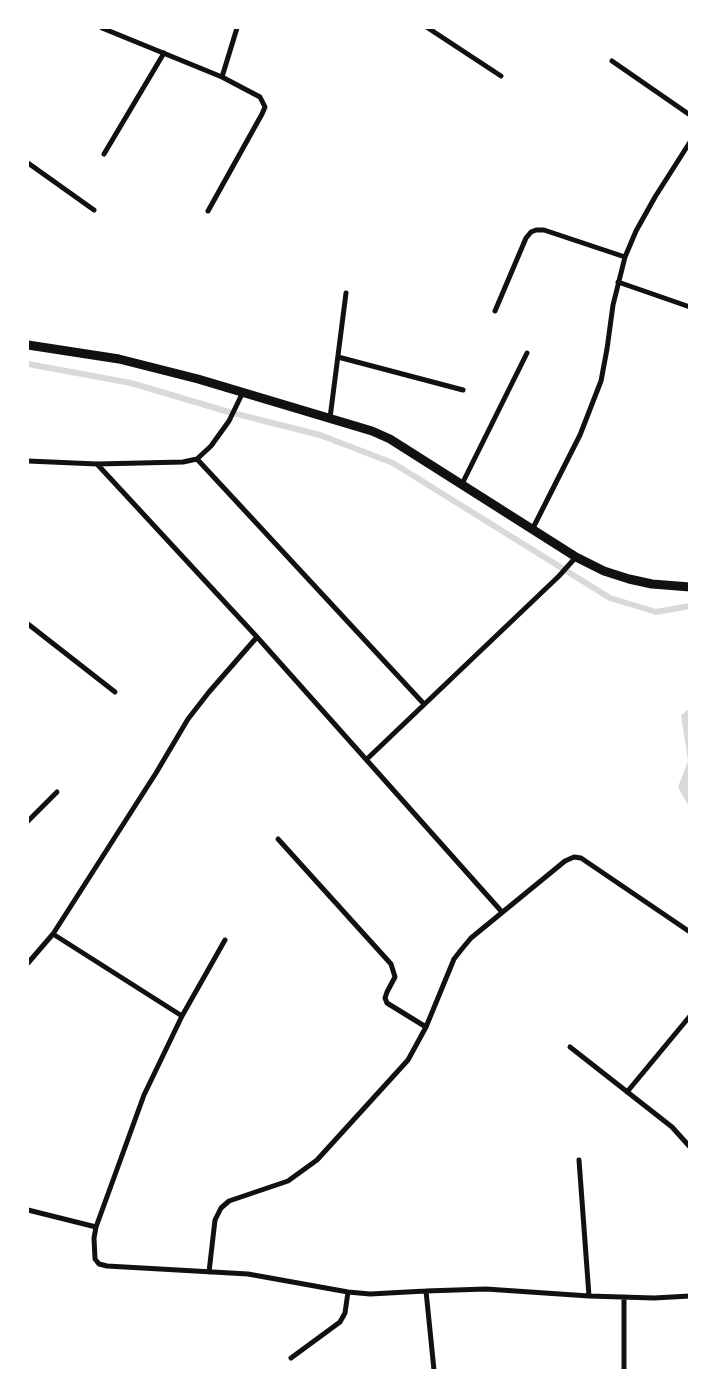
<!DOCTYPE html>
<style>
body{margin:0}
#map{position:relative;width:717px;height:1398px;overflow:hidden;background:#fff;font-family:"Fira Sans Condensed",sans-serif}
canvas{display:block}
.frame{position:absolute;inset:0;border:29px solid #fff;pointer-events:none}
</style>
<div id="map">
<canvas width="717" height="1398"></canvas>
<div class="frame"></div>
</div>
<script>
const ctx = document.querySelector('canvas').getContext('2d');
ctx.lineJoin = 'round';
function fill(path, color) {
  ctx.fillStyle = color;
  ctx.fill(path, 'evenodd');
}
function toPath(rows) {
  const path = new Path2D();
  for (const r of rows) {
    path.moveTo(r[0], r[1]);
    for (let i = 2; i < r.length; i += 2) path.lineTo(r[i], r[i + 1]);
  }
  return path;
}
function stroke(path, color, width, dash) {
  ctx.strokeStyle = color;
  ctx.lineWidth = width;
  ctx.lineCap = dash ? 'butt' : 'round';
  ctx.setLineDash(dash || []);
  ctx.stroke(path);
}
fill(toPath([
 [689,709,689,807,678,787,688,761,681,715]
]), '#d9d9d9');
stroke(toPath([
 [28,364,131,383,229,412,320,435,393,463,610,598,656,612,690,606]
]), '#d9d9d9', 6);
stroke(toPath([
 [102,28,222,77,260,97,265,107,262,114,208,211],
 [428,28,501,76],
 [612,61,690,115],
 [222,77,237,28],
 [104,154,164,53],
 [28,163,94,210],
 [618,282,690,307],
 [495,311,526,238,531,232,536,230,544,230,625,257],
 [338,357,463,390],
 [330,418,346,293],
 [197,459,424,704],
 [28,461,97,464,183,462,197,459,211,446,229,421,243,392],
 [97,464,257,637,502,912],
 [462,484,527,353],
 [533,528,580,435,601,381,607,349,613,305,625,257,636,231,655,197,690,142],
 [28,624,115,692],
 [367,759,559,576,576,557],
 [28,821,57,792],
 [278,839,391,964,395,977,387,992,385,998,387,1003,426,1027],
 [53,934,182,1016],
 [28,963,53,934,156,773,188,719,209,692,257,637],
 [570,1047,672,1127,690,1147],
 [627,1092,690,1016],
 [579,1160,589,1296],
 [28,1210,96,1227,94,1238,95,1259,99,1264,107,1266,248,1274,348,1292,370,1294,426,1291,486,1289,589,1296,654,1298,690,1296],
 [96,1227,144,1095,182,1016,225,940],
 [209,1272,215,1220,221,1208,229,1201,288,1181,317,1160,408,1060,426,1027,454,959,461,950,471,938,565,861,574,857,581,858,690,932],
 [426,1291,434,1370],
 [624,1297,624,1370],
 [291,1358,340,1322,345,1313,348,1292]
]), '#111', 5);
stroke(toPath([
 [28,345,119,359,198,379,372,431,390,439,576,557,604,571,629,579,652,584,690,587]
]), '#111', 9);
</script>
